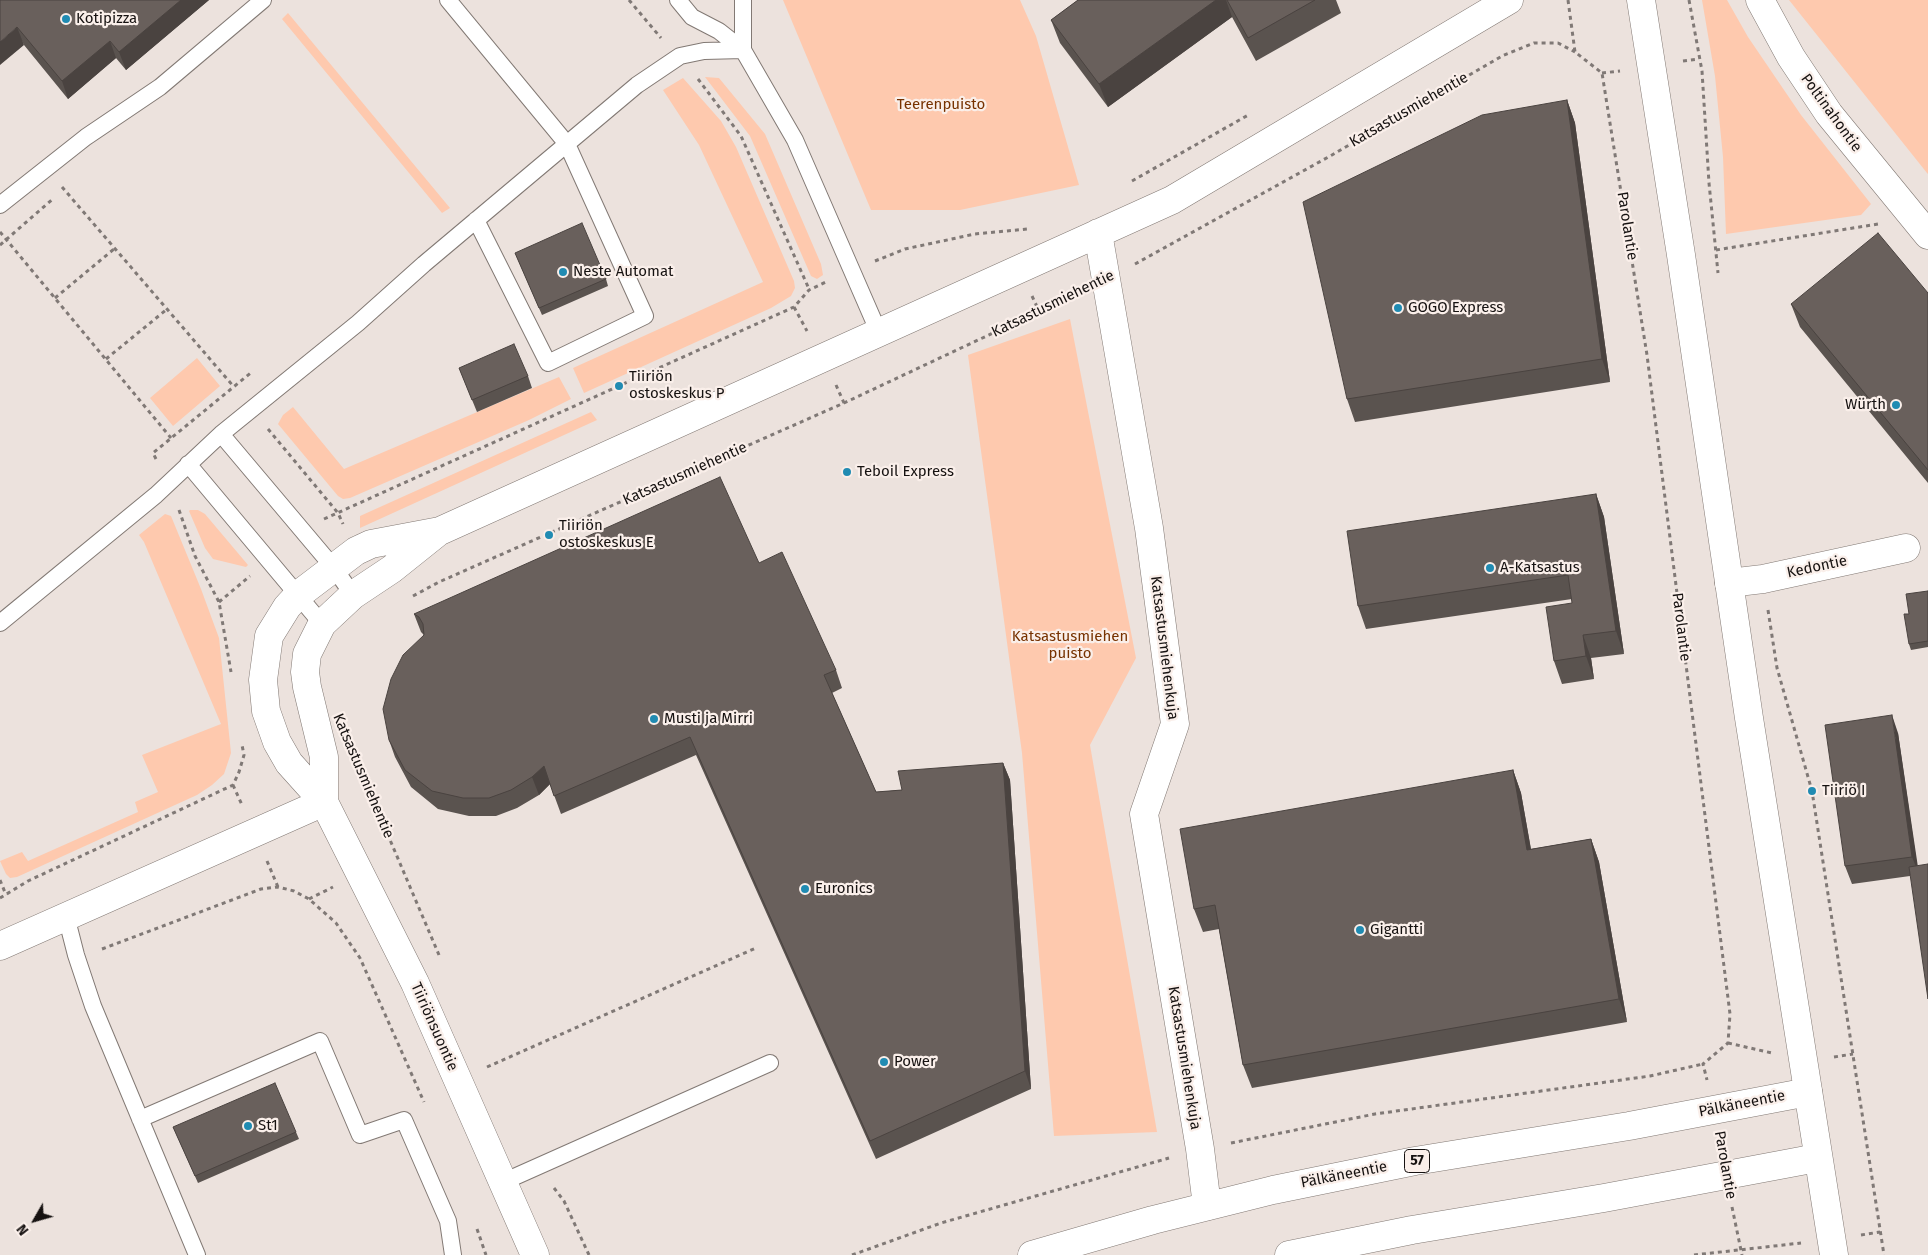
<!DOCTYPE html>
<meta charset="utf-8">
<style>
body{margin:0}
#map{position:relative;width:1928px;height:1255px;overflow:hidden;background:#ece2dd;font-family:"Fira Sans",sans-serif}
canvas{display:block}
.north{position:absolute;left:10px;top:1195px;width:50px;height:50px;-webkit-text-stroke:4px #faefea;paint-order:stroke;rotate:232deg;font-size:14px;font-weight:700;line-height:20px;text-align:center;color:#161211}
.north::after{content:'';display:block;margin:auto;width:18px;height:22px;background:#161211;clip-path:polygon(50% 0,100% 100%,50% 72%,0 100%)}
</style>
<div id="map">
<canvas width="1928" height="1255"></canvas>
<div class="north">N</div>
</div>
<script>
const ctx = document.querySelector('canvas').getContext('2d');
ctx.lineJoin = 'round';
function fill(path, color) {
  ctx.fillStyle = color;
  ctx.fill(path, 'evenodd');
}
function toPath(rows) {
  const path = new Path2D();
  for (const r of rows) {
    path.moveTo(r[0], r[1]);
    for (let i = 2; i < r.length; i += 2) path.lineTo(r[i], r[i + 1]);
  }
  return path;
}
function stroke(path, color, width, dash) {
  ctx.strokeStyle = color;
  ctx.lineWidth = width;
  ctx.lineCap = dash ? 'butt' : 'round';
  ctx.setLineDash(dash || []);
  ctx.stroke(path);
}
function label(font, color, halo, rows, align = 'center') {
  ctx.font = font + ' "Fira Sans",sans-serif';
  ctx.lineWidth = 4.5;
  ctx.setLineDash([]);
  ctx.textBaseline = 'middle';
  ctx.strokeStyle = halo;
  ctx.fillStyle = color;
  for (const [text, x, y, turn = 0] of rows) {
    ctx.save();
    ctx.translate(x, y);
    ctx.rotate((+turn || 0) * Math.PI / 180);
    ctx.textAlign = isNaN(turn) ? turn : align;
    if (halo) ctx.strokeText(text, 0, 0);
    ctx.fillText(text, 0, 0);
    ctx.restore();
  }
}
fill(toPath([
 [783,0,1020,0,1036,36,1079,185,960,210,871,210],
 [1702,0,1727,0,1748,37,1801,115,1871,204,1861,215,1726,234,1723,157,1715,76],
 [1789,0,1928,0,1928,174,1927,173],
 [288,13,450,208,442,213,282,19],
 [705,77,719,78,765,134,821,264,823,275,817,279,811,276,750,136],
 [683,78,721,121,736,147,794,281,795,288,791,296,771,308,584,393,573,368,763,282,699,145,663,90],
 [1070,319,1136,658,1090,745,1157,1132,1054,1136,1022,753,968,355],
 [197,358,220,386,173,426,150,398],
 [559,377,571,399,529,420,350,498,343,499,338,496,278,424,283,415,293,407,344,469],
 [591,412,597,420,360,528,360,516],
 [190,510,198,510,205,514,248,565,246,567,213,559,205,548,189,511],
 [165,514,171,516,201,589,219,638,231,753,224,774,212,785,197,795,17,877,10,878,6,874,0,861,22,852,28,861,138,812,135,802,158,792,142,755,221,724,144,542,139,535]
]), '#fec9ae');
const lane = toPath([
 [448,0,567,144,645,316,548,363,476,220],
 [678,0,692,17,719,31,743,50],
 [743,0,743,50,795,140,879,333],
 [0,205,86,137,160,87,263,0],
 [221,434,334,568,353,595],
 [188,464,322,624],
 [0,623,156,495,221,434,358,323,424,264,637,85,680,56,704,51,743,50],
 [66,916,76,955,93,1006,197,1255],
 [140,1119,320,1041,360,1135,404,1120,448,1221,453,1255],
 [503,1182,770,1063]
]);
const street = toPath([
 [1098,233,1149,528,1175,724,1144,814,1200,1149,1207,1206],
 [1729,583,1763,579,1906,548],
 [324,802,324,757,307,687,305,672,307,654,322,624,353,595,392,569,437,533],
 [0,946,324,802],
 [535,1255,415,983,324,802,289,763,277,742,266,711,263,680,269,636,287,607,298,595,356,551,371,544,440,531,1172,200,1509,0]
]);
const secondary = toPath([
 [1641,0,1681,255,1749,718,1834,1255],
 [1760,0,1791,57,1829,114,1928,235]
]);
const primary = toPath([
 [1032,1255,1153,1220,1273,1190,1415,1161,1629,1126,1808,1092],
 [1289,1255,1412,1230,1604,1198,1817,1158]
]);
stroke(lane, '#827974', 18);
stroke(street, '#827974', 29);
stroke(secondary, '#827974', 29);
stroke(primary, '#827974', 29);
stroke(toPath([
 [629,0,661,38],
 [1568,0,1575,52,1602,73,1647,355,1730,1014,1728,1043,1703,1064,1707,1080],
 [1689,0,1702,71,1709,183,1718,273],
 [1683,61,1699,59],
 [1602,73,1620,71],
 [698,79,741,136,809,289],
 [1132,181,1250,114],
 [62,187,234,387],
 [0,232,171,438],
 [0,245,54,198],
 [1716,250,1878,224],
 [875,261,905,249,975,234,1027,229],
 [1135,264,1332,155,1502,56,1534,43,1558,43,1575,52],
 [1032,296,1039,311],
 [55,298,114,249],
 [794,307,807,331],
 [106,359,166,310],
 [836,385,844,403],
 [268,429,338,513,343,524],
 [156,459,153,453,253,371],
 [179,510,195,556,219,602,231,672],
 [324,519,794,307,809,290,828,281],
 [413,596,439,582,844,403,1076,294],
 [219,602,250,576],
 [1768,610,1777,668,1812,791,1884,1255],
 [356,760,439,955],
 [233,785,242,805],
 [267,861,278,887],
 [0,880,6,895],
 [0,898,28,881,233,785,239,772,244,755,242,745],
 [309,899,333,887],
 [102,949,261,889,278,887,294,891,309,899,336,923,360,958,424,1102],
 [1728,1043,1772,1053],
 [1834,1057,1853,1054],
 [487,1067,756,948],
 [1231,1143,1375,1114,1650,1076,1703,1064],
 [554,1188,564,1201,589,1255],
 [1732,1207,1742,1255],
 [477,1229,486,1255],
 [1861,1235,1880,1232],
 [852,1255,941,1223,1169,1158],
 [1694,1255,1801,1243]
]), '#807976', 3, [4, 4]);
stroke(lane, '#fff', 16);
stroke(street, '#fff', 28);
stroke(secondary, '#fff', 28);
stroke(primary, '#fff', 28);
fill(toPath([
 [0,0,209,0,126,70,116,58,68,99,24,45],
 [1078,0,1336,0,1341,13,1256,61,1232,17,1108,107,1060,43,1051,20],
 [1567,100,1575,123,1610,382,1355,422,1347,399],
 [515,253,606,279,608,286,542,315],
 [1928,293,1928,483,1800,327,1791,304],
 [459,368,528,376,532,388,477,412],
 [1596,494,1604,517,1624,654,1591,658,1594,679,1562,684,1554,661,1572,603,1572,599,1366,629,1358,606],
 [759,563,836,670,842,688,832,693,876,792,902,790,1003,763,1010,780,1031,1089,876,1159,696,755,561,814,550,784,539,795,517,808,496,816,469,816,438,809,411,787,395,757,389,740,424,635,421,632,414,614],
 [1928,591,1928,647,1911,650,1909,644,1909,614],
 [1898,733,1917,865,1910,876,1852,884,1845,866],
 [1513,770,1521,793,1531,849,1591,839,1599,862,1627,1022,1252,1088,1243,1065,1219,929,1203,932,1194,909],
 [173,1127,296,1132,299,1139,198,1183]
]), '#5a534f');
fill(toPath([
 [181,0,209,0,126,70,119,52],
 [1216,0,1226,0,1232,17,1108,107,1099,84],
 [17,27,24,45,0,65,0,42],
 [110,41,116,58,68,99,62,81],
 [1567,100,1575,123,1610,382,1602,359],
 [1596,494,1604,517,1624,654,1616,631],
 [1583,635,1591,658,1594,679,1586,656],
 [1892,715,1898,733,1919,874,1912,857],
 [1003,763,1010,780,1031,1089,1025,1071],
 [544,766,550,784,539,795,532,777],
 [1513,770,1521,793,1535,873,1527,850],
 [1591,839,1599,862,1627,1022,1619,999]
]), '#4a4340');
const building = toPath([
 [0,0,181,0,119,52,110,41,62,81,17,27,0,42,0,0],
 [1078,0,1216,0,1099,84,1051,20,1078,0],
 [1227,0,1315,0,1248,38,1227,0],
 [1567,100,1602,359,1347,399,1303,202,1482,115,1567,100],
 [582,223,606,279,539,308,515,253,582,223],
 [1878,233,1928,293,1928,470,1791,304,1878,233],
 [514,344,528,376,472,400,459,368,514,344],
 [720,477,759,563,782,552,836,670,824,675,876,792,902,790,898,771,1003,763,1025,1071,870,1141,690,737,554,796,544,766,532,777,511,790,489,798,463,798,432,791,405,770,389,740,383,709,391,679,403,655,424,635,423,624,419,617,414,614,720,477],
 [1596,494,1616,631,1583,635,1586,656,1554,661,1546,607,1572,603,1568,575,1358,606,1347,531,1596,494],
 [1928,591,1928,641,1909,644,1904,614,1909,614,1906,594,1928,591],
 [1892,715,1912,857,1845,866,1825,725,1892,715],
 [1513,770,1527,850,1591,839,1619,999,1243,1065,1215,905,1194,909,1180,829,1513,770],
 [1928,864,1928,999,1909,867,1928,864],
 [275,1083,296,1132,195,1176,173,1127,275,1083]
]);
fill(building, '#69605c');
stroke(building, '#4a4340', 1);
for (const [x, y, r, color] of [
 [66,19,5,"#208bb2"],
 [563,272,5,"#208bb2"],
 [1398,308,5,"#208bb2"],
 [619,386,5,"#208bb2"],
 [1896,405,5,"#208bb2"],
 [847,472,5,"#208bb2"],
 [549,535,5,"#208bb2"],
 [1490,568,5,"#208bb2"],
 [654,719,5,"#208bb2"],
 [1812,791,5,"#208bb2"],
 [805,889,5,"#208bb2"],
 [1360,930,5,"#208bb2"],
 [884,1062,5,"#208bb2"],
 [248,1126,5,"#208bb2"]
]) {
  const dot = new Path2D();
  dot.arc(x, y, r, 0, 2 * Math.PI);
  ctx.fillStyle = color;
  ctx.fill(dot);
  stroke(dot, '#faefea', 2);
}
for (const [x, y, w] of [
 [1417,1161,25]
]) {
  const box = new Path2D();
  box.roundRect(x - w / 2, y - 11.5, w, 23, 4);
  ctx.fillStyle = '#faefea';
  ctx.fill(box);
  stroke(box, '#161211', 1);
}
label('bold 14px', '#161211', null, [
 ["57",1417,1161]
]);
label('15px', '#161211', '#faefea', [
 ["Kotipizza",76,19],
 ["Neste Automat",573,272],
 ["GOGO Express",1408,308],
 ["Tiiriön",629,377],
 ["ostoskeskus P",629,394],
 ["Würth",1886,405,"right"],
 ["Teboil Express",857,472],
 ["Tiiriön",559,526],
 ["ostoskeskus E",559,543],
 ["A-Katsastus",1500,568],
 ["Musti ja Mirri",664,719],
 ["Tiiriö I",1822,791],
 ["Euronics",815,889],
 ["Gigantti",1370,930],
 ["Power",894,1062],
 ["St1",258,1126]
], 'left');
label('15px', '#773200', '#faefea', [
 ["Teerenpuisto",941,105],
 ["Katsastusmiehen",1070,637],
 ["puisto",1070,654]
]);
label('15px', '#161211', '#faefea', [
 ["Katsastusmiehentie",1409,110,-30],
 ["Poltinahontie",1831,113,54],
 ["Parolantie",1627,226,81],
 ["Katsastusmiehentie",1053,304,-26],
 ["Katsastusmiehentie",685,474,-24],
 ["Kedontie",1817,567,-12],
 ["Parolantie",1681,627,83],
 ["Katsastusmiehenkuja",1164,648,83],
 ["Katsastusmiehentie",363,776,67],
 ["Tiiriönsuontie",434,1027,66],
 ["Katsastusmiehenkuja",1184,1058,81],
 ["Pälkäneentie",1742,1104,-11],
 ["Parolantie",1725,1165,80],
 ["Pälkäneentie",1344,1175,-11]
]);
</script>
